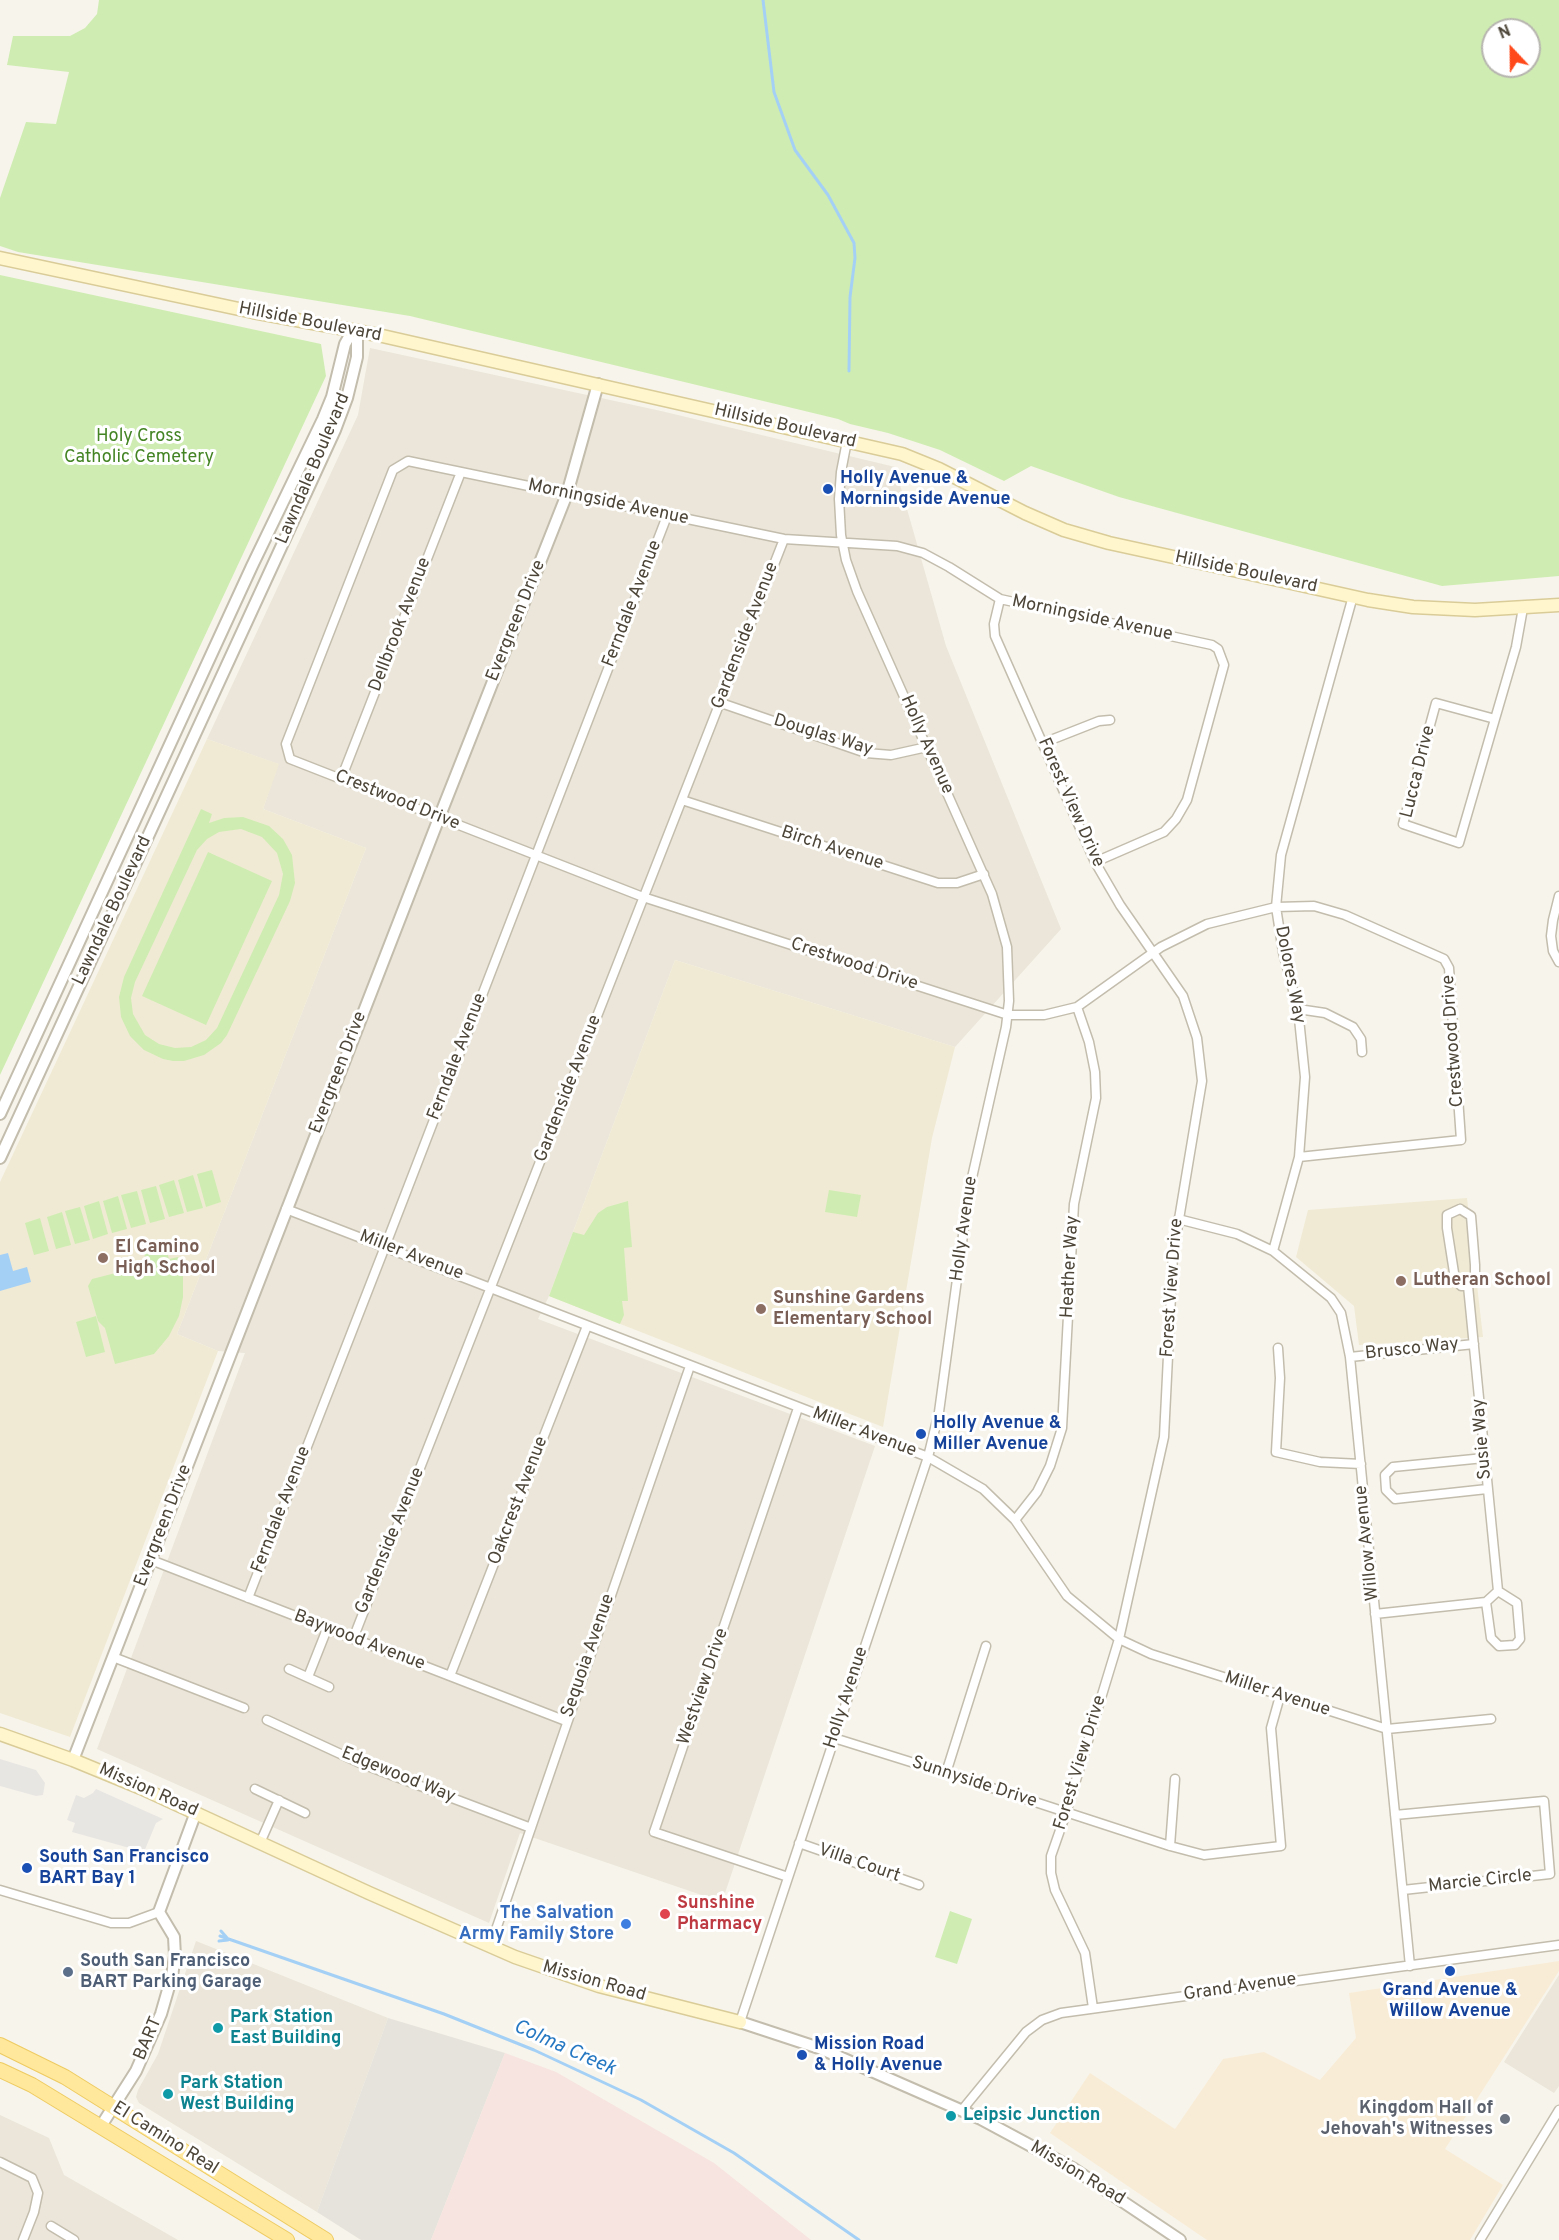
<!DOCTYPE html>
<style>
body{margin:0}
#map{position:relative;width:1559px;height:2240px;overflow:hidden;background:#f7f4eb;font-family:Overpass,sans-serif}
canvas{display:block}
.north{position:absolute;left:1481px;top:18px;width:60px;height:60px;box-sizing:border-box;background:#fff;border:2px solid #b7b5af;border-radius:50%;rotate:338deg;font-size:16px;font-weight:700;line-height:24px;text-align:center;color:#4c4538}
.north::after{content:'';display:block;margin:auto;width:21px;height:27px;background:#ff491a;clip-path:polygon(50% 0,100% 100%,50% 72%,0 100%)}
</style>
<div id="map">
<canvas width="1559" height="2240"></canvas>
<div class="north">N</div>
</div>
<script>
const ctx = document.querySelector('canvas').getContext('2d');
ctx.lineJoin = 'round';
function fill(path, color) {
  ctx.fillStyle = color;
  ctx.fill(path, 'evenodd');
}
function toPath(rows) {
  const path = new Path2D();
  for (const r of rows) {
    path.moveTo(r[0], r[1]);
    for (let i = 2; i < r.length; i += 2) path.lineTo(r[i], r[i + 1]);
  }
  return path;
}
function stroke(path, color, width, dash) {
  ctx.strokeStyle = color;
  ctx.lineWidth = width;
  ctx.lineCap = dash ? 'butt' : 'round';
  ctx.setLineDash(dash || []);
  ctx.stroke(path);
}
function label(font, color, halo, rows, align = 'center') {
  ctx.font = font + ' Overpass,sans-serif';
  ctx.lineWidth = 6;
  ctx.setLineDash([]);
  ctx.textBaseline = 'middle';
  ctx.strokeStyle = halo;
  ctx.fillStyle = color;
  for (const [text, x, y, turn = 0] of rows) {
    ctx.save();
    ctx.translate(x, y);
    ctx.rotate((+turn || 0) * Math.PI / 180);
    ctx.textAlign = isNaN(turn) ? turn : align;
    if (halo) ctx.strokeText(text, 0, 0);
    ctx.fillText(text, 0, 0);
    ctx.restore();
  }
}
fill(toPath([
 [370,348,661,411,895,467,946,646,1061,929,955,1047,675,960,549,1296,538,1319,875,1446,722,1902,520,1833,489,1923,97,1749,245,1353,218,1351,177,1334,366,848,263,809,278,764,207,739,358,415],
 [196,1941,388,2018,317,2212,139,2103,136,2097,138,2090,158,2054],
 [1559,1975,1559,2086,1554,2093,1504,2062],
 [0,2115,49,2138,64,2175,178,2240,0,2240]
]), '#ebe6d9');
fill(toPath([
 [1559,1961,1559,1971,1445,2149,1503,2185,1470,2240,1207,2240,1050,2133,1090,2073,1175,2129,1223,2059,1264,2052,1320,2080,1356,2038,1349,1993]
]), '#f9ecd6');
fill(toPath([
 [388,2018,505,2053,431,2240,361,2240,317,2212]
]), '#e6e3dc');
fill(toPath([
 [207,739,279,764,263,809,366,848,177,1334,218,1351,70,1737,0,1713,0,1182],
 [675,960,955,1047,932,1138,883,1427,549,1296],
 [1467,1198,1483,1337,1359,1345,1354,1306,1296,1257,1308,1210]
]), '#f0ead4');
fill(toPath([
 [505,2053,556,2072,714,2163,811,2240,431,2240]
]), '#f7e3df');
fill(toPath([
 [99,0,1559,0,1559,576,1442,586,1119,497,1031,466,1004,481,940,450,888,433,850,424,838,419,410,316,18,252,0,246,0,198,26,122,56,124,69,72,7,65,13,36,70,36,85,28,97,14],
 [1493,30,1529,30,1529,66,1493,66],
 [0,275,321,344,326,376,0,1075],
 [201,809,212,814,209,823,224,818,243,817,269,826,283,839,292,855,295,883,290,901,227,1035,221,1043,204,1055,184,1061,173,1061,163,1059,144,1050,130,1036,121,1017,119,997,124,977],
 [241,829,262,837,277,853,283,874,279,895,217,1028,206,1040,191,1047,175,1048,159,1044,145,1035,133,1014,131,998,135,982,197,850,207,839,219,832],
 [208,852,272,881,206,1025,142,996],
 [212,1170,221,1202,206,1207,197,1174],
 [193,1175,203,1208,187,1212,178,1180],
 [174,1180,184,1213,169,1217,159,1185],
 [156,1186,165,1219,150,1223,141,1190],
 [829,1190,861,1195,857,1217,825,1212],
 [137,1191,146,1224,131,1228,121,1195],
 [118,1196,127,1229,112,1233,103,1201],
 [99,1201,108,1234,93,1239,84,1206],
 [628,1201,632,1247,624,1248,628,1301,622,1301,624,1315,620,1324,549,1296,573,1232,584,1235,598,1213,607,1207],
 [80,1207,90,1240,75,1244,65,1211],
 [62,1212,71,1245,56,1249,47,1217],
 [40,1218,49,1251,34,1255,25,1223],
 [164,1243,169,1259,178,1257,183,1274,183,1297,179,1316,169,1336,154,1354,115,1364,105,1328,98,1321,88,1286,92,1279,147,1265,143,1249],
 [96,1316,105,1352,86,1357,76,1322],
 [950,1911,972,1919,957,1964,935,1957]
]), '#cfedb2');
fill(toPath([
 [0,1759,36,1770,45,1783,43,1795,36,1796,0,1786],
 [96,1789,163,1819,156,1823,144,1852,72,1832,75,1823,67,1820,76,1795,84,1798,93,1793]
]), '#e8e6e3');
fill(toPath([
 [8,1253,13,1271,27,1267,31,1282,0,1291,0,1255]
]), '#a4d0f6');
stroke(toPath([
 [763,0,774,92,795,150,828,195,854,243,855,258,850,297,849,371],
 [221,1931,228,1939],
 [220,1936,444,2014,534,2050,641,2100,734,2153,859,2240],
 [219,1941,228,1940]
]), '#a4d0f6', 3);
const minor = toPath([
 [1000,599,994,624,995,636,1095,862,1120,905,1183,996,1197,1038,1202,1081,1173,1255,1164,1437,1119,1639,1066,1813,1051,1856,1051,1873,1055,1890,1085,1953,1093,2008],
 [721,703,866,753,891,755,927,747],
 [1436,703,1495,719,1459,843,1403,824,1436,703],
 [1495,719,1516,647,1523,608],
 [1043,743,1099,721,1110,720],
 [341,779,461,472],
 [682,800,938,883,957,883,984,874],
 [1095,862,1164,832,1176,819,1187,800,1224,665,1218,649,1212,645,1000,599,949,567,923,553,897,546,784,539,408,461,393,470,286,744,290,759,643,897,1008,1015,1044,1015,1077,1007,1161,947,1207,924,1276,907,1314,906,1345,915,1444,959,1449,968,1461,1140,1299,1157],
 [1559,896,1553,920,1551,936,1553,951,1559,962],
 [1298,1009,1325,1013,1353,1027,1361,1039,1362,1052],
 [286,1209,928,1457,983,1489,1015,1520,1067,1596,1119,1639,1151,1654,1387,1729,1491,1719],
 [1460,1209,1471,1216,1475,1265,1475,1278,1468,1286,1461,1286,1455,1279,1447,1228,1447,1215,1460,1209],
 [1178,1219,1237,1234,1273,1251,1331,1298,1341,1313,1350,1357,1410,1966],
 [1273,1251,1299,1157,1305,1077,1298,1009,1283,952,1276,907,1281,855,1353,596],
 [1468,1286,1498,1591,1486,1602,1491,1638,1499,1646,1515,1645,1520,1639,1517,1603,1498,1591],
 [1278,1348,1280,1378,1276,1452,1320,1462,1361,1464],
 [1350,1357,1474,1344],
 [1484,1458,1393,1467,1385,1475,1386,1490,1395,1499,1487,1489],
 [1015,1520,1037,1492,1050,1466,1062,1428,1074,1204,1096,1098,1095,1072,1089,1042,1077,1007],
 [151,1560,566,1721],
 [248,1598,388,1239,667,516],
 [1375,1614,1486,1602],
 [353,1639,784,539],
 [113,1657,244,1708],
 [289,1669,329,1687],
 [450,1676,587,1326],
 [308,1677,327,1629],
 [267,1720,360,1763,531,1828],
 [834,1738,946,1773,1170,1846,1204,1855,1281,1846,1271,1728,1280,1696],
 [946,1773,986,1646],
 [255,1789,305,1813],
 [1395,1815,1544,1801,1550,1874,1403,1890],
 [260,1843,279,1800],
 [799,1843,919,1885],
 [1170,1846,1175,1779],
 [788,1877,654,1832,798,1408],
 [0,1890,111,1923,129,1923,159,1912],
 [490,1947,690,1366],
 [740,2022,928,1457,939,1412,969,1191,1006,1027,1009,1001,1007,947,992,894,857,591,846,560,841,535,839,499,841,472,847,441],
 [962,2110,1026,2032,1042,2020,1061,2013,1559,1945],
 [0,2162,32,2178,38,2193,34,2212,23,2240],
 [51,2226,74,2240],
 [1480,2240,1559,2110]
]);
const tertiary = toPath([
 [0,1114,252,566,323,419,332,397,345,344,353,330],
 [0,1158,335,430,347,398,357,357,357,339,353,330],
 [73,1760,439,818,567,494,598,384],
 [740,2022,819,2048,981,2119,1074,2169,1180,2240],
 [101,2126,136,2071,161,2014,172,1976,175,1956,174,1937,159,1912,196,1812]
]);
const secondary = toPath([
 [0,258,253,312,378,335,902,454,939,469,1025,513,1064,530,1109,543,1233,570,1368,600,1413,607,1475,610,1559,605],
 [0,1734,73,1760,141,1788,369,1893,515,1957,599,1986,740,2022]
]);
const primary = toPath([
 [0,2045,65,2077,326,2240],
 [0,2070,32,2085,287,2240]
]);
stroke(minor, '#c3bdad', 11);
stroke(tertiary, '#c3bdad', 14);
stroke(secondary, '#dacc98', 15);
stroke(primary, '#eecb62', 16);
stroke(minor, '#fff', 8);
stroke(tertiary, '#fff', 10);
stroke(secondary, '#fff6cd', 12);
stroke(primary, '#ffe89c', 14);
for (const [x, y, r, color] of [
 [828,489,6,"#1a4fb4"],
 [103,1258,6,"#8d6e63"],
 [1401,1281,6,"#8d6e63"],
 [761,1309,6,"#8d6e63"],
 [921,1434,6,"#1a4fb4"],
 [27,1868,6,"#1a4fb4"],
 [665,1914,6,"#e0444e"],
 [626,1924,6,"#3f7fe0"],
 [1450,1971,6,"#1a4fb4"],
 [68,1972,6,"#5c6f8a"],
 [218,2028,6,"#0f9aa8"],
 [802,2055,6,"#1a4fb4"],
 [168,2094,6,"#0f9aa8"],
 [951,2116,6,"#0f9aa8"],
 [1505,2119,6,"#6b7280"]
]) {
  const dot = new Path2D();
  dot.arc(x, y, r, 0, 2 * Math.PI);
  ctx.fillStyle = color;
  ctx.fill(dot);
  stroke(dot, '#fff', 2);
}
label('18px', '#4c4538', '#fff', [
 ["Hillside Boulevard",310,323,11],
 ["Hillside Boulevard",785,427,13],
 ["Lawndale Boulevard",314,469,-67],
 ["Morningside Avenue",608,503,12],
 ["Hillside Boulevard",1246,573,12],
 ["Ferndale Avenue",633,604,-69],
 ["Morningside Avenue",1092,619,12],
 ["Evergreen Drive",517,621,-68],
 ["Dellbrook Avenue",401,625,-69],
 ["Gardenside Avenue",746,636,-69],
 ["Douglas Way",823,736,17],
 ["Holly Avenue",926,745,66],
 ["Lucca Drive",1419,772,-76],
 ["Crestwood Drive",397,801,22],
 ["Forest View Drive",1070,803,66],
 ["Birch Avenue",832,849,18],
 ["Lawndale Boulevard",113,911,-65],
 ["Crestwood Drive",854,965,18],
 ["Dolores Way",1289,975,79],
 ["Crestwood Drive",1454,1041,-94],
 ["Ferndale Avenue",458,1057,-69],
 ["Evergreen Drive",339,1073,-69],
 ["Gardenside Avenue",569,1089,-69],
 ["Holly Avenue",965,1229,-82],
 ["Miller Avenue",411,1256,21],
 ["Heather Way",1071,1267,-87],
 ["Forest View Drive",1173,1288,-86],
 ["Brusco Way",1412,1350,-6],
 ["Miller Avenue",864,1433,21],
 ["Susie Way",1483,1439,-95],
 ["Oakcrest Avenue",519,1501,-69],
 ["Ferndale Avenue",282,1510,-69],
 ["Evergreen Drive",164,1526,-69],
 ["Gardenside Avenue",391,1541,-68],
 ["Willow Avenue",1368,1543,-96],
 ["Baywood Avenue",359,1641,21],
 ["Sequoia Avenue",589,1656,-71],
 ["Westview Drive",704,1687,-71],
 ["Miller Avenue",1277,1695,18],
 ["Holly Avenue",847,1698,-72],
 ["Forest View Drive",1081,1763,-73],
 ["Edgewood Way",398,1776,22],
 ["Sunnyside Drive",974,1783,18],
 ["Mission Road",148,1791,24],
 ["Villa Court",859,1864,19],
 ["Marcie Circle",1480,1882,-6],
 ["Mission Road",594,1982,16],
 ["Grand Avenue",1240,1988,-8],
 ["BART",149,2039,-67],
 ["El Camino Real",165,2139,32],
 ["Mission Road",1077,2174,31]
]);
label('18px', '#448425', '#fff', [
 ["Holy Cross",139,437],
 ["Catholic Cemetery",139,458]
]);
label('bold 18px', '#164399', '#fff', [
 ["Holly Avenue &",840,479],
 ["Morningside Avenue",840,500],
 ["Holly Avenue &",933,1424],
 ["Miller Avenue",933,1445],
 ["South San Francisco",39,1858],
 ["BART Bay 1",39,1879],
 ["Grand Avenue &",1450,1991,"center"],
 ["Willow Avenue",1450,2012,"center"],
 ["Mission Road",814,2045],
 ["& Holly Avenue",814,2066]
], 'left');
label('bold 18px', '#785e54', '#fff', [
 ["El Camino",115,1248],
 ["High School",115,1269],
 ["Lutheran School",1413,1281],
 ["Sunshine Gardens",773,1299],
 ["Elementary School",773,1320]
], 'left');
label('bold 18px', '#be3a42', '#fff', [
 ["Sunshine",677,1904],
 ["Pharmacy",677,1925]
], 'left');
label('bold 18px', '#366cbe', '#fff', [
 ["The Salvation",614,1914],
 ["Army Family Store",614,1935]
], 'right');
label('bold 18px', '#4e5e75', '#fff', [
 ["South San Francisco",80,1962],
 ["BART Parking Garage",80,1983]
], 'left');
label('bold 18px', '#0d838f', '#fff', [
 ["Park Station",230,2018],
 ["East Building",230,2039],
 ["Park Station",180,2084],
 ["West Building",180,2105],
 ["Leipsic Junction",963,2116]
], 'left');
label('bold 18px', '#5b616d', '#fff', [
 ["Kingdom Hall of",1493,2109],
 ["Jehovah's Witnesses",1493,2130]
], 'right');
label('italic 20px', '#2678c2', '#fff', [
 ["Colma Creek",564,2049,24]
]);
</script>
